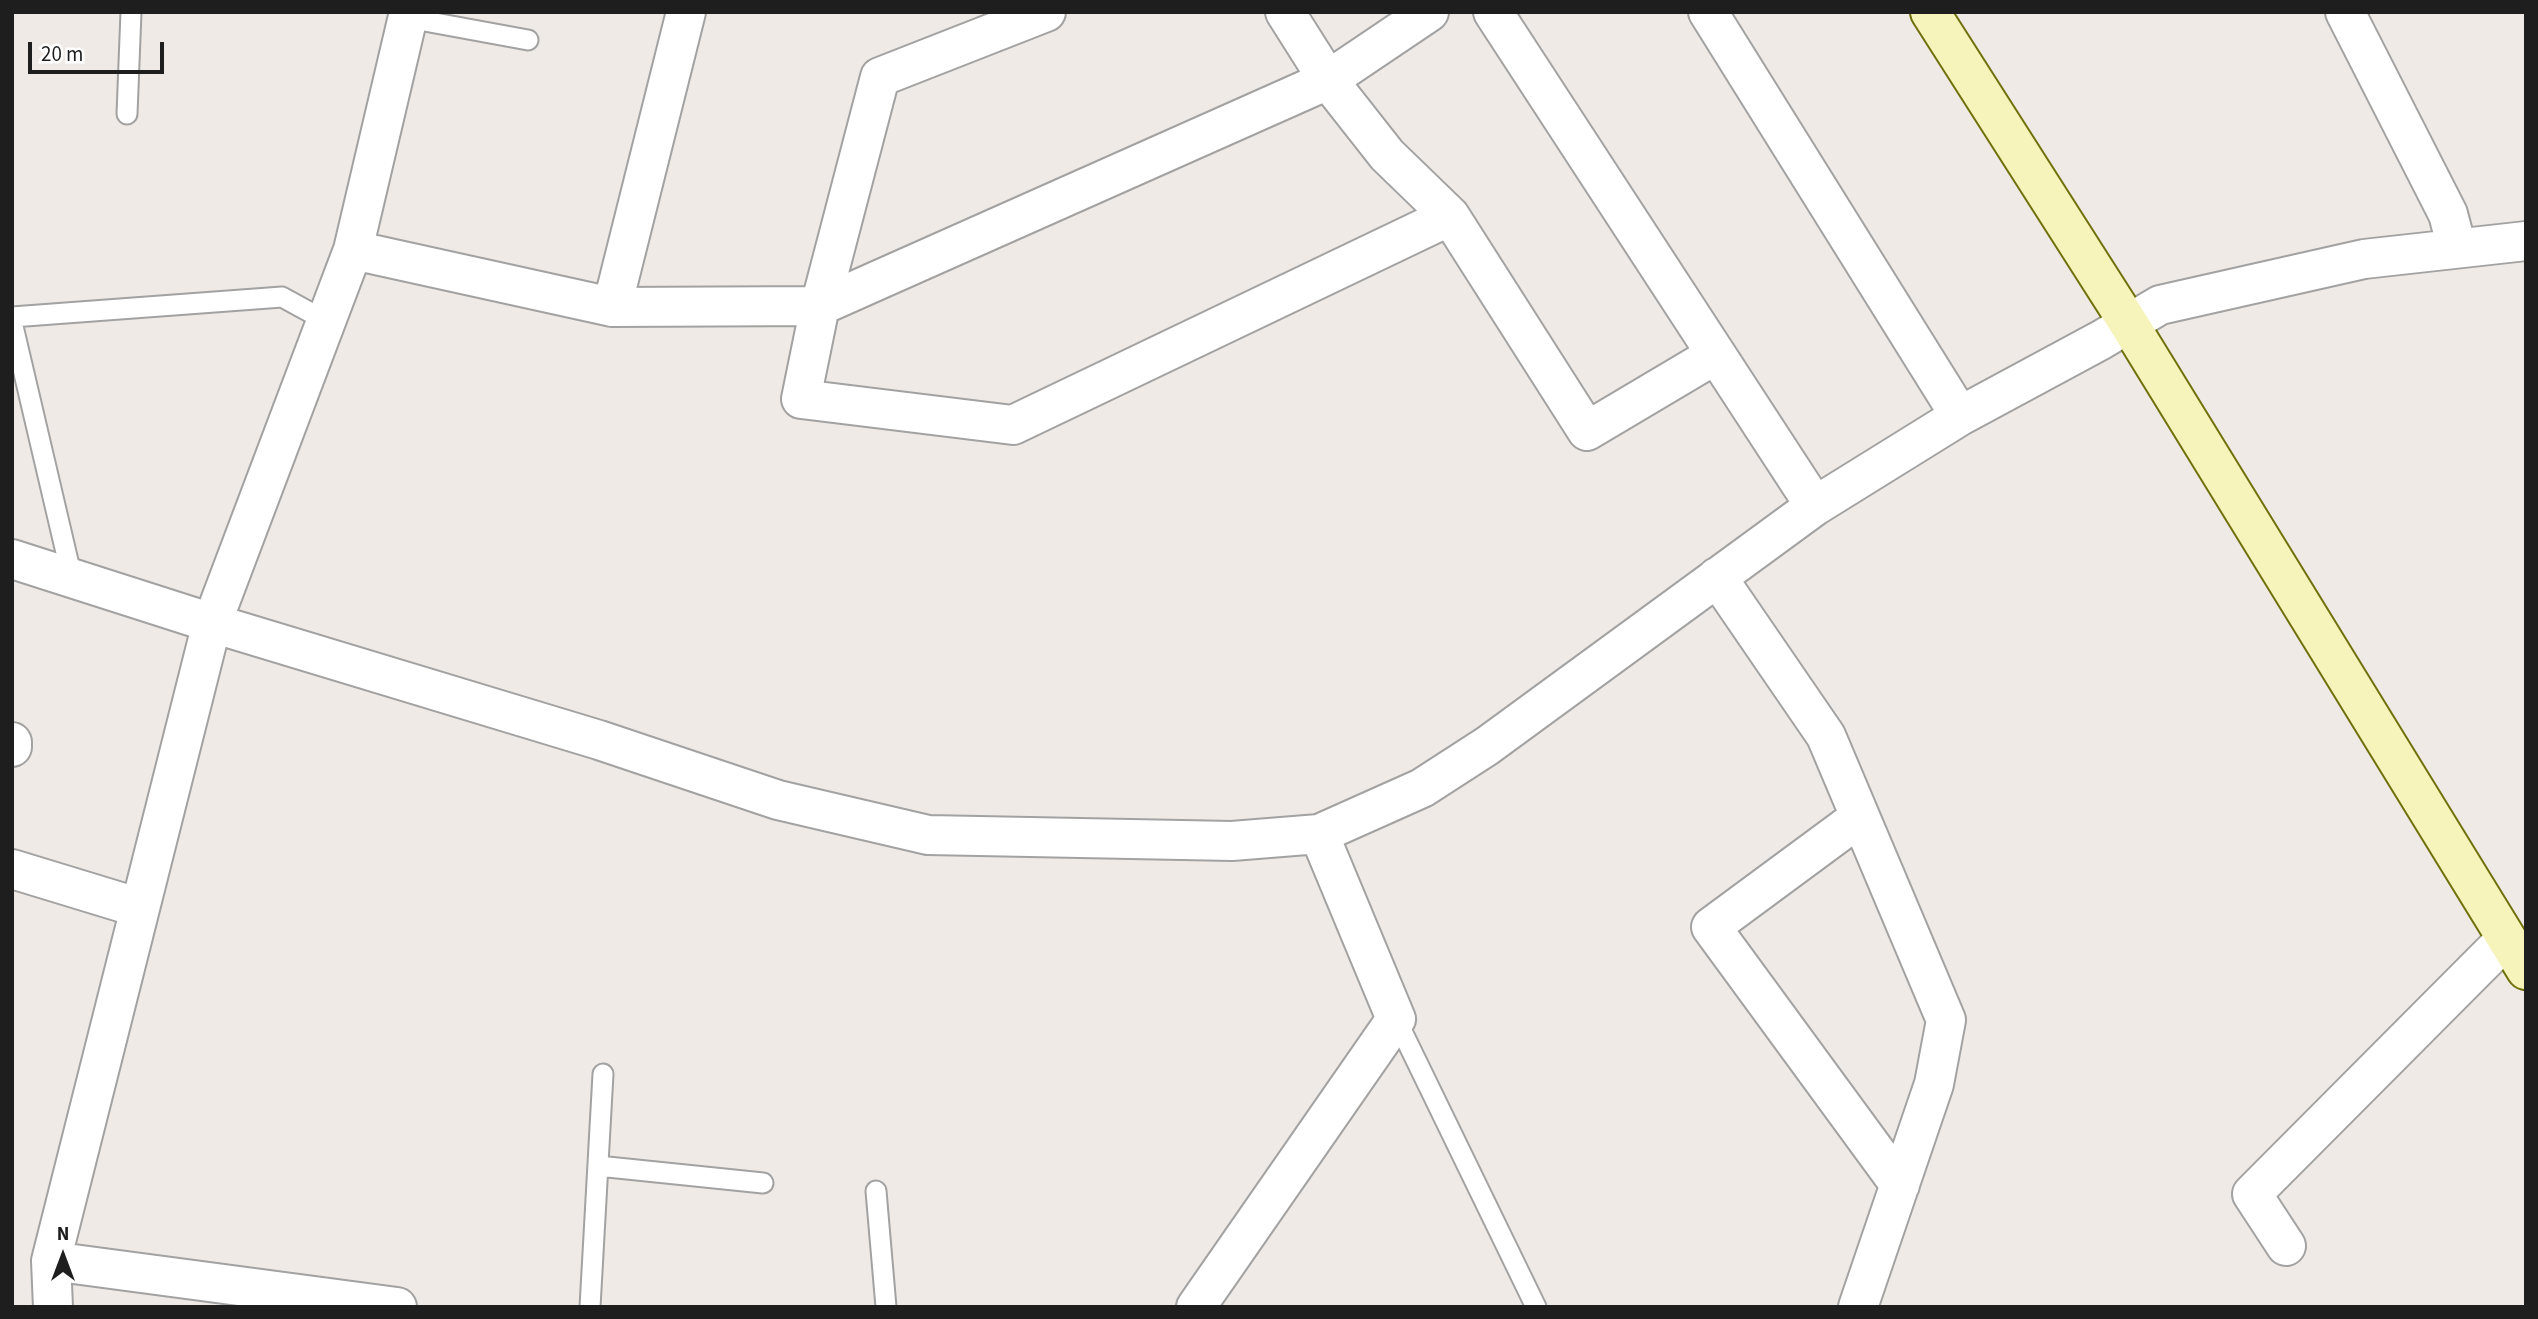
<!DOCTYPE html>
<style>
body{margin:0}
#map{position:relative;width:2538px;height:1319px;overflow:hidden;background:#efeae5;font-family:"Source Sans 3",sans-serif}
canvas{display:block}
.frame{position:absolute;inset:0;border:14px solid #1e1e1e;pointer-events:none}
.north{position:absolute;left:28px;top:1221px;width:70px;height:70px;-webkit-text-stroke:5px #fff;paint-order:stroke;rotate:0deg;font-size:19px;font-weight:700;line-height:28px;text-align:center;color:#1e1e1e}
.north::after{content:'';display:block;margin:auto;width:24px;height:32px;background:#1e1e1e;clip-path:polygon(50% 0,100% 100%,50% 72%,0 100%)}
.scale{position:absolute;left:28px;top:42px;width:136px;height:32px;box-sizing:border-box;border:4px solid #1e1e1e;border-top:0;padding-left:9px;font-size:21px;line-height:24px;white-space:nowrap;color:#1e1e1e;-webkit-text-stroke:5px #fff;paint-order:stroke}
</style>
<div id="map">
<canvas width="2538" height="1319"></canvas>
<div class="frame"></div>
<div class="north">N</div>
<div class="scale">20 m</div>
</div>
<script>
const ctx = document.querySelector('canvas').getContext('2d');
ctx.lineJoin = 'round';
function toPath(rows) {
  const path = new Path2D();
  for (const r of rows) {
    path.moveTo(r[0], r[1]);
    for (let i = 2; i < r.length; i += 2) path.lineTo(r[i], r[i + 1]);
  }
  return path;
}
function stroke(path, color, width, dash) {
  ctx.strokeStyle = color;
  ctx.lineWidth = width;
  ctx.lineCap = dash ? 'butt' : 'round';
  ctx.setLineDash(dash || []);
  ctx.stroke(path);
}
const lane = toPath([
 [408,18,528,40],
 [127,114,131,12],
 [12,317,282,297,326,321],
 [12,322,72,578],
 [1396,1019,1536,1307],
 [598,1166,763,1183],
 [876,1191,886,1307],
 [590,1307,603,1074]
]);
const street = toPath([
 [1046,12,880,77,820,306,801,399,1013,425,1450,216,1587,431,1715,355],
 [1285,12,1328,80,1387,155,1450,216],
 [1493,12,1815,506],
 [1708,12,1960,416],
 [2345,12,2448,214,2457,248],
 [353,250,612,307,820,306,1328,80,1429,12],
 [612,307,686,12],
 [12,559,212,623,599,740,778,800,928,835,1232,841,1319,834,1422,788,1487,746,1815,506,1960,416,2101,340,2160,305,2364,259,2526,241],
 [1717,577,1826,736,1946,1020,1934,1084,1858,1307],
 [12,742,12,747],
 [1860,817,1711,927,1900,1185],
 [12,869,140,908],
 [2286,1246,2252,1194,2506,939],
 [51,1261,397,1307],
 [53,1307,51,1261,212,623,353,250,409,12],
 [1196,1307,1396,1019,1319,834]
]);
const secondary = toPath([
 [1930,12,2129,324,2526,970]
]);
stroke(lane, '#a2a2a2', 23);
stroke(street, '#a2a2a2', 42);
stroke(secondary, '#70700b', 42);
stroke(lane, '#fff', 19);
stroke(street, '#fff', 38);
stroke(secondary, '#f6f3bb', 38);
</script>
